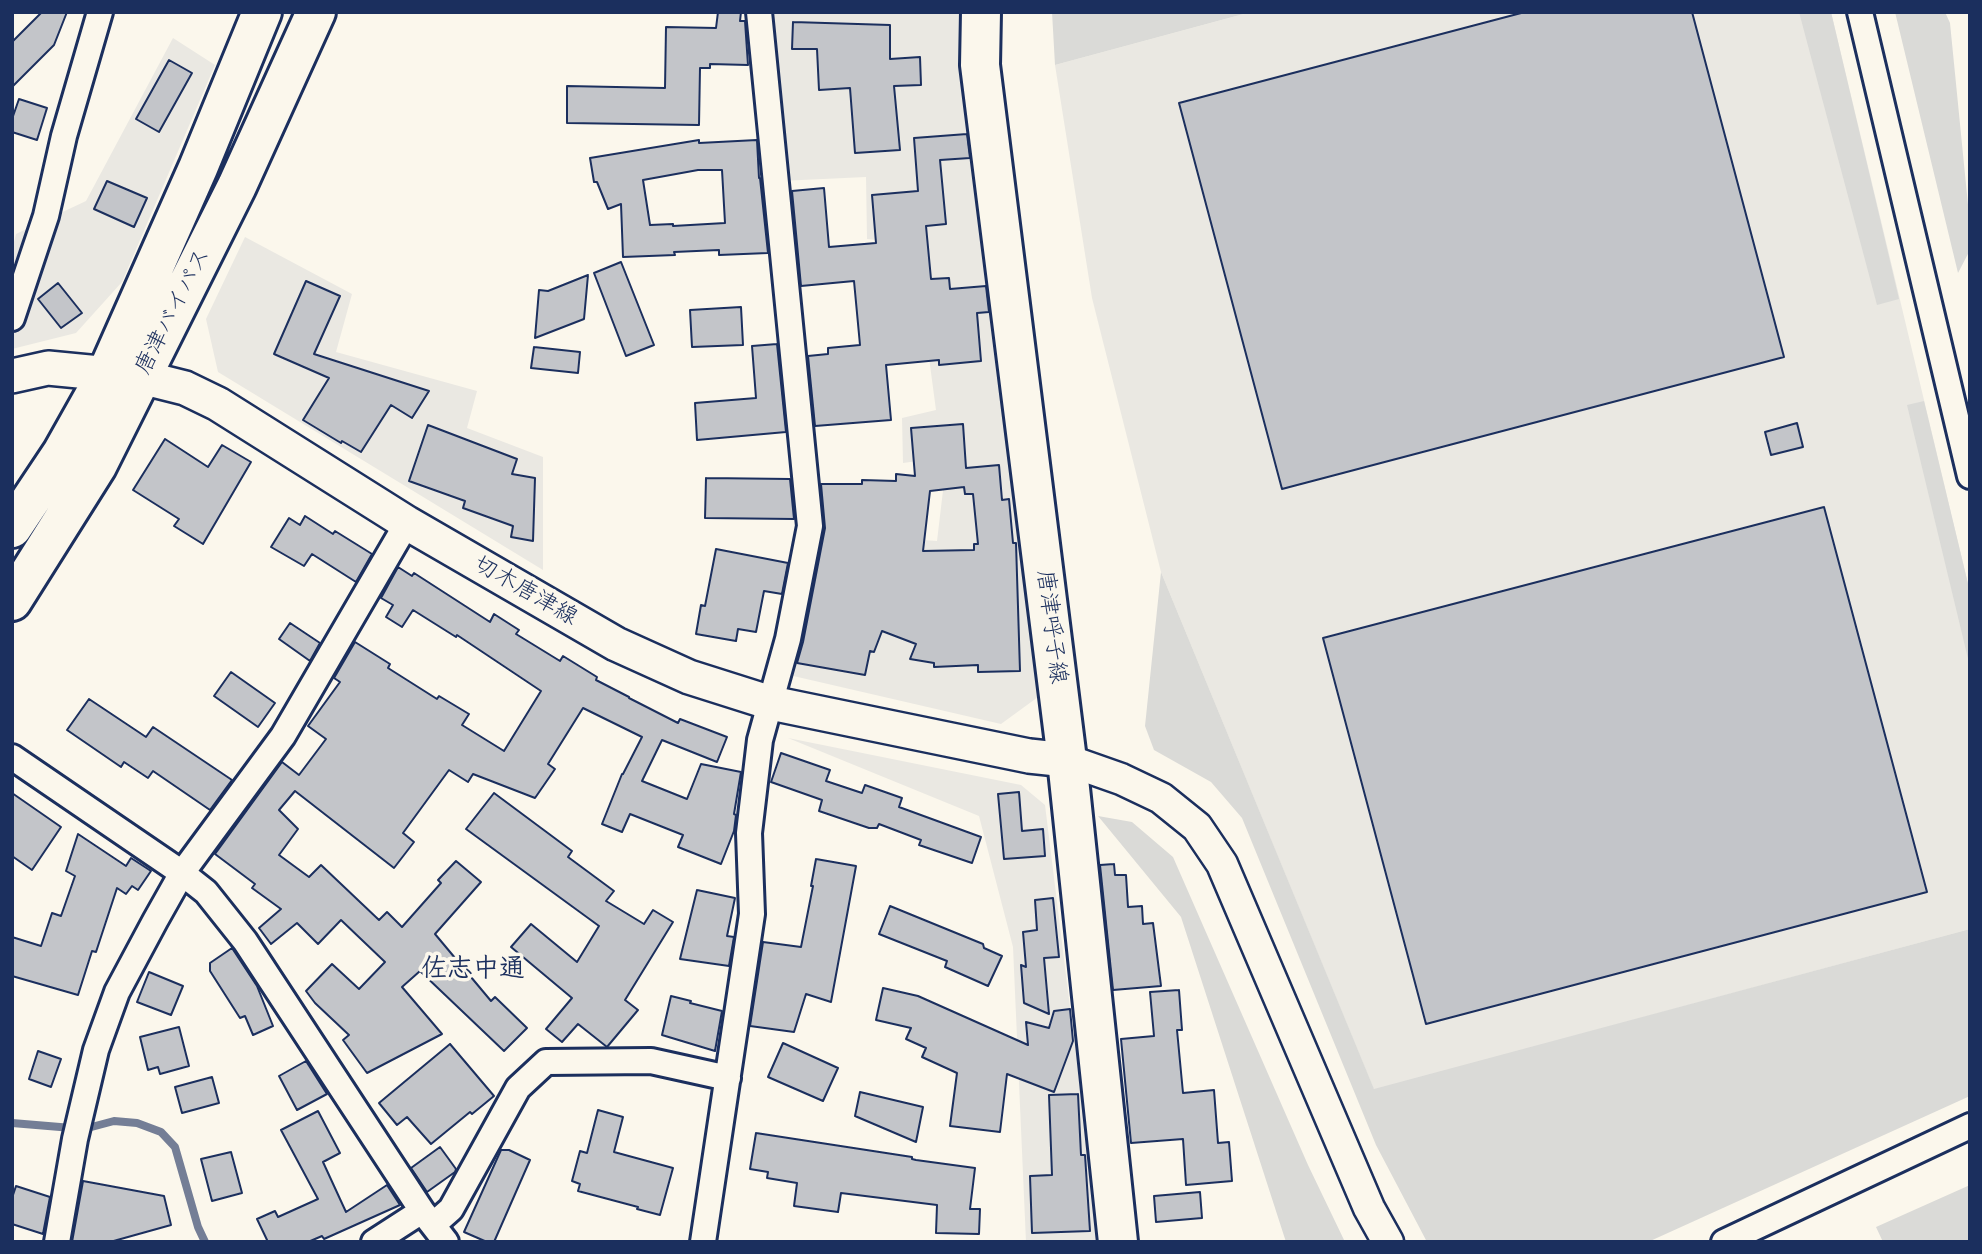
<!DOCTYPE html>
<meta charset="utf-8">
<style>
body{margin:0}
#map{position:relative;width:1982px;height:1254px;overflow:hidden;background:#fbf7ec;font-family:"Architects Daughter",sans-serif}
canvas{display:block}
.frame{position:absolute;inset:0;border:14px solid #1b2f5e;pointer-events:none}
</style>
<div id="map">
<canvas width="1982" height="1254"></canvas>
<div class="frame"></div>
</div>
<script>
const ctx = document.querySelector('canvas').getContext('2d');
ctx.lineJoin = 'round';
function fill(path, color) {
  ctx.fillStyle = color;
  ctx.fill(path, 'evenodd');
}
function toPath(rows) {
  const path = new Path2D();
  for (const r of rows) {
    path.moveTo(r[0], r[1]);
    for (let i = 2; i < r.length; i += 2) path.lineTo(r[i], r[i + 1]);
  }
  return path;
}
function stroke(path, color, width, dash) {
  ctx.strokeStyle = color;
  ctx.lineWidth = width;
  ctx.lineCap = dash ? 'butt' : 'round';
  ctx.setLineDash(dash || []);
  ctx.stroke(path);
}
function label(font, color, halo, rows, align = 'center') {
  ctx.font = font + ' "Architects Daughter","Klee One",sans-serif';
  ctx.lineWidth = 7;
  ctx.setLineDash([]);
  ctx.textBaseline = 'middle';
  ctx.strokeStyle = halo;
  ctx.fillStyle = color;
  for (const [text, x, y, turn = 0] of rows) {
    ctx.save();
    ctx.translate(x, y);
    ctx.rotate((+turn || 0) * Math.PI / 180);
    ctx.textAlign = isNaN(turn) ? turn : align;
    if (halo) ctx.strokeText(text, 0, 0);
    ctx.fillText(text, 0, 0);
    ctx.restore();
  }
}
fill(toPath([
 [765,12,962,12,964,60,1038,697,1001,724,789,675,816,532,937,541,947,457,903,463,902,418,936,410,924,320,877,240,867,239,866,177,780,181],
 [1251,12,1831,12,1970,592,1970,929,1374,1090,1161,572,1092,298,1055,65],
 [173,38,215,65,122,282,76,333,12,349,12,250,16,234,86,201],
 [245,237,352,294,336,352,477,391,467,428,543,457,543,570,218,372,206,319],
 [788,738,1021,785,1045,805,1099,1242,1026,1242,1013,947,979,816]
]), '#eae8e2');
fill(toPath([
 [1052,12,1251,12,1055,65],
 [1799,12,1831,12,1899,299,1877,305],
 [1895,12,1945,12,1950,23,1970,225,1970,250,1958,273],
 [1924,401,1970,592,1970,667,1907,405],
 [1161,572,1374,1089,1970,929,1970,1096,1648,1242,1427,1242,1376,1145,1242,818,1211,782,1154,750,1145,726],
 [1098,816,1132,822,1173,857,1308,1165,1345,1242,1286,1242,1181,917],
 [1970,1185,1970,1242,1883,1242,1876,1227]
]), '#dadad7');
stroke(toPath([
 [12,1123,84,1129,114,1121,137,1123,161,1132,175,1147,198,1227,205,1242]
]), '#747e96', 8);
const building = toPath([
 [42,12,67,12,54,45,12,87,12,42,42,12],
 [718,12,741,12,740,21,745,21,748,65,710,64,710,68,700,68,699,125,567,123,567,86,665,88,666,27,716,28,718,12],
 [1525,12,1692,12,1784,357,1282,489,1179,103,1525,12],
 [793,22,890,25,890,59,920,57,921,85,894,86,900,150,855,153,850,88,819,90,817,49,792,49,793,22],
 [169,60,192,73,159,132,136,119,169,60],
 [19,99,47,108,37,140,12,132,12,119,19,99],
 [967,134,970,158,940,160,946,224,926,226,931,279,949,278,950,289,986,286,989,312,977,313,981,361,939,365,939,360,886,365,891,420,815,426,808,356,828,354,828,348,860,345,854,281,801,286,792,191,824,188,829,247,876,243,872,195,918,191,914,138,967,134],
 [699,140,699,143,757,140,759,178,760,178,768,253,719,255,719,250,674,252,675,255,623,257,621,204,608,209,597,182,594,182,590,158,699,140],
 [698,170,722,170,725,223,673,226,673,224,650,225,643,180,698,170],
 [107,181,147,198,134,227,94,209,107,181],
 [621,262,654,345,626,356,594,273,621,262],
 [588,275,584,319,535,338,539,290,548,291,588,275],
 [306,281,340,296,314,354,429,391,412,418,391,405,361,452,342,441,341,443,303,420,329,378,274,354,306,281],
 [58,283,82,313,61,328,38,299,58,283],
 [741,307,743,345,692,347,690,310,741,307],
 [777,344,786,432,697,440,695,403,756,398,752,346,777,344],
 [534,347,580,352,578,373,531,368,534,347],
 [1797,423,1803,447,1771,455,1765,432,1797,423],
 [963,424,966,468,999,465,1002,500,1009,499,1013,543,1016,543,1020,671,978,672,978,665,934,667,934,663,910,659,916,644,882,631,874,652,870,651,865,675,797,663,803,642,825,528,821,484,862,484,862,480,896,481,896,474,915,476,911,428,963,424],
 [964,487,965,494,973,494,978,544,974,544,974,550,923,551,930,491,964,487],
 [428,425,517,459,512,474,535,478,533,541,511,537,513,526,463,508,465,501,409,481,428,425],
 [165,439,208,467,222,445,251,462,203,544,174,526,179,519,133,490,165,439],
 [706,478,790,479,794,519,705,518,706,478],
 [1824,507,1927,892,1426,1024,1323,638,1824,507],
 [305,516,333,534,335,531,372,554,356,582,312,554,304,566,271,547,289,518,300,525,305,516],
 [716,549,788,563,782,594,764,591,756,632,738,629,736,641,696,634,701,605,705,606,716,549],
 [398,567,412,576,414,573,490,622,494,614,519,630,516,634,560,661,563,656,597,677,596,680,629,697,629,698,678,723,680,719,727,737,717,762,662,740,642,781,687,799,701,764,741,772,734,814,736,815,734,831,721,864,678,847,683,835,630,814,622,832,602,824,622,774,623,774,642,737,583,708,548,764,555,769,535,798,473,774,468,782,449,770,403,833,414,842,394,868,295,791,279,810,298,829,279,855,309,877,321,865,379,920,387,912,402,927,441,883,438,880,456,861,481,882,435,934,491,1001,495,997,527,1028,504,1051,420,971,402,987,442,1034,367,1073,343,1040,349,1035,315,1003,306,991,332,964,359,989,385,962,341,920,318,944,297,923,271,944,259,928,281,909,252,888,255,884,215,854,282,762,299,775,326,739,308,726,340,682,334,678,355,642,390,664,388,668,437,699,439,696,469,714,462,725,504,751,541,691,457,635,456,637,413,610,402,627,386,617,393,605,381,598,398,567],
 [290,623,320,643,310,661,279,639,290,623],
 [231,672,275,703,258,727,214,696,231,672],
 [89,699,146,737,153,727,232,780,210,810,153,771,148,778,124,762,121,767,67,730,89,699],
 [781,753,830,770,826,781,862,793,865,785,902,798,899,807,981,837,972,863,919,845,921,840,879,824,877,828,869,828,819,811,822,800,771,782,781,753],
 [1019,792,1022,831,1043,829,1045,856,1004,859,998,794,1019,792],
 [12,793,61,827,32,870,12,856,12,793],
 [494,793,572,851,568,857,614,891,606,901,644,924,653,910,673,922,625,1000,638,1010,607,1047,578,1024,562,1042,546,1029,572,998,511,947,531,924,577,962,599,926,466,829,494,793],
 [78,834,126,866,131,858,151,871,138,890,132,886,126,894,117,888,96,952,92,951,78,995,12,976,12,937,41,946,52,913,61,916,75,876,66,871,78,834],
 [816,859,856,866,831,1002,806,994,794,1032,750,1026,763,942,801,947,813,886,811,886,816,859],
 [1114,864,1115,875,1126,875,1128,907,1142,906,1143,924,1153,923,1161,986,1113,990,1100,865,1114,864],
 [697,890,735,898,727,936,734,937,729,966,680,959,697,890],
 [1053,898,1059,957,1044,958,1049,1014,1024,1003,1021,965,1026,967,1023,932,1037,930,1035,900,1053,898],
 [890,906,983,944,984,948,1002,956,988,986,945,967,947,961,879,934,890,906],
 [232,948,257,986,273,1026,253,1035,245,1016,240,1018,210,971,210,963,232,948],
 [149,972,183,986,171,1015,137,1002,149,972],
 [883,988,918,996,1028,1045,1026,1022,1049,1028,1054,1011,1070,1009,1073,1041,1054,1092,1007,1074,1000,1132,950,1126,957,1073,922,1057,926,1048,906,1039,911,1028,876,1020,883,988],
 [1179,990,1182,1030,1177,1030,1183,1093,1214,1090,1218,1143,1229,1142,1232,1181,1186,1185,1183,1139,1131,1143,1121,1039,1154,1036,1150,992,1179,990],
 [671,996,691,1001,690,1003,722,1011,715,1051,662,1035,671,996],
 [179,1027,189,1066,160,1074,158,1067,148,1070,140,1037,179,1027],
 [783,1043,838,1068,823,1101,768,1077,783,1043],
 [450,1044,494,1096,472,1114,470,1112,431,1144,407,1117,397,1125,379,1103,450,1044],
 [38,1051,61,1059,51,1087,29,1079,38,1051],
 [306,1061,327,1094,297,1110,279,1076,306,1061],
 [212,1077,219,1103,182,1113,175,1087,212,1077],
 [860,1092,923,1107,916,1142,855,1116,860,1092],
 [1078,1094,1081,1155,1085,1155,1090,1231,1032,1233,1030,1176,1052,1175,1049,1095,1078,1094],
 [598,1110,623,1117,614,1152,673,1168,660,1215,637,1209,638,1207,578,1191,580,1184,572,1181,580,1151,587,1153,598,1110],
 [318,1111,340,1153,323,1162,346,1212,387,1185,400,1205,324,1239,322,1236,308,1242,268,1242,257,1219,275,1211,278,1217,318,1199,281,1130,318,1111],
 [756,1133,912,1157,912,1159,916,1160,975,1168,970,1209,980,1209,979,1234,936,1233,937,1205,841,1193,838,1212,794,1206,797,1183,767,1178,768,1172,750,1169,756,1133],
 [440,1147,456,1169,455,1172,427,1192,411,1168,440,1147],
 [501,1150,509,1150,530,1160,494,1242,487,1242,464,1232,501,1150],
 [231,1152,242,1193,212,1201,201,1159,231,1152],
 [83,1181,164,1196,171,1225,110,1242,72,1242,83,1181],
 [16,1186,50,1197,43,1234,12,1224,12,1198,16,1186],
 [1200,1192,1202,1218,1156,1222,1154,1196,1200,1192]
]);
fill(building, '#c3c5c9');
stroke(building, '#1b2f5e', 2);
const minor = toPath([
 [1860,12,1970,476],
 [12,318,46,216,64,136,100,12],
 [12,757,182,873,206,892,245,941,422,1211,446,1242],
 [433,1225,451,1209,518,1088,546,1062,651,1061,728,1078],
 [57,1242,75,1139,96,1050,117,992,155,921,182,873,283,736,407,523],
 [374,1242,422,1211],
 [703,1242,752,914,749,833,760,740,788,639,810,526,759,12],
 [1724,1242,1970,1126]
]);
const tertiary = toPath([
 [1067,760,1121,779,1161,798,1197,827,1222,864,1369,1208,1388,1242]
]);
const secondary = toPath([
 [12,376,48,368,141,377,185,388,218,404,407,523,616,644,689,677,771,703,1029,756,1067,760]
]);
const primary = toPath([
 [981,12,980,65,1067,760,1118,1242]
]);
const trunk = toPath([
 [12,528,62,453,107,373,198,168,262,12],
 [12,601,97,466,237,186,316,12]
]);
stroke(minor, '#1b2f5e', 30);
stroke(tertiary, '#1b2f5e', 35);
stroke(secondary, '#1b2f5e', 38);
stroke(primary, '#1b2f5e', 44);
stroke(trunk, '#1b2f5e', 44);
stroke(minor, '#fbf7ec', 24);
stroke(tertiary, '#fbf7ec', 30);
stroke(secondary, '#fbf7ec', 33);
stroke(primary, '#fbf7ec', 38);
stroke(trunk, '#fbf7ec', 38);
label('23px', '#1b2f5e', '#fbf7ec', [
 ["唐津バイパス",174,312,-63],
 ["切木唐津線",525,592,30],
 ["唐津呼子線",1050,627,83]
]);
label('bold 26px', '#1b2f5e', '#fbf7ec', [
 ["佐志中通",473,971]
]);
</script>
